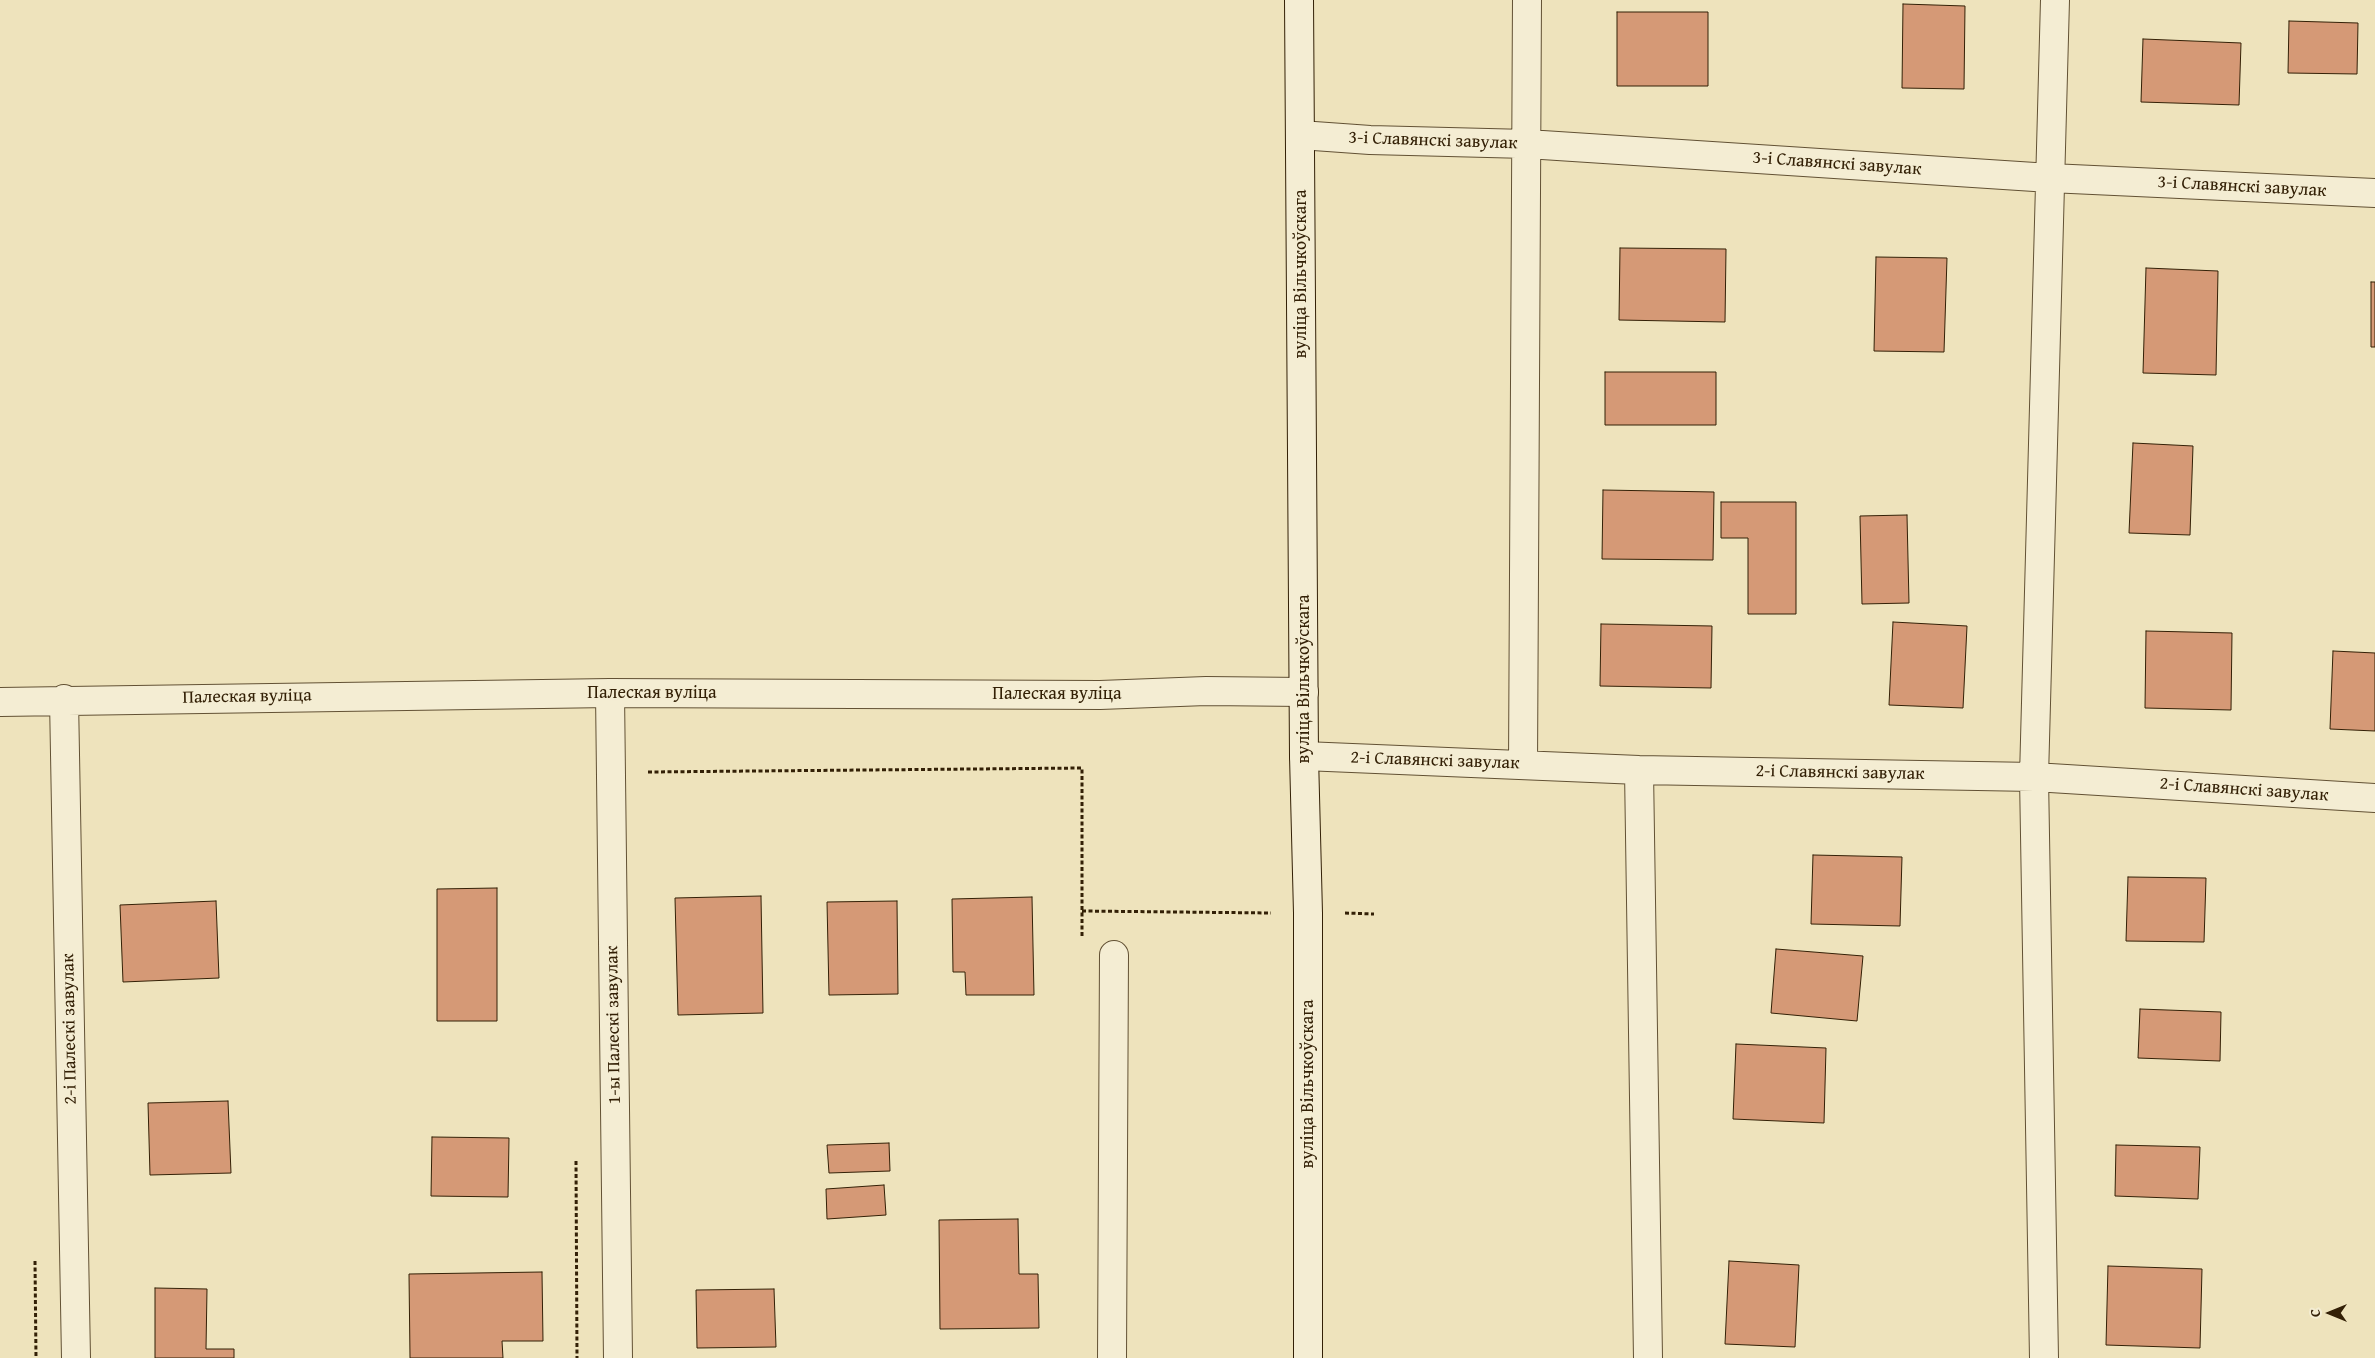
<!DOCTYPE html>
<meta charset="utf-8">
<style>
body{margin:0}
#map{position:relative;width:2375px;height:1358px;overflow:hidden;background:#eee3bc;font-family:"Gentium Book Plus",serif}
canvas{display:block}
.north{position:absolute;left:2305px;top:1288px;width:50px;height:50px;-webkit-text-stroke:4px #f4edd3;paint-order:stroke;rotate:270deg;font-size:14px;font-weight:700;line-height:20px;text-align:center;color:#332006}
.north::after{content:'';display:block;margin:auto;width:18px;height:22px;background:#332006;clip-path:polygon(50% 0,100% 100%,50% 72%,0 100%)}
</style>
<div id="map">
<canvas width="2375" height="1358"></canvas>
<div class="north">С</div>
</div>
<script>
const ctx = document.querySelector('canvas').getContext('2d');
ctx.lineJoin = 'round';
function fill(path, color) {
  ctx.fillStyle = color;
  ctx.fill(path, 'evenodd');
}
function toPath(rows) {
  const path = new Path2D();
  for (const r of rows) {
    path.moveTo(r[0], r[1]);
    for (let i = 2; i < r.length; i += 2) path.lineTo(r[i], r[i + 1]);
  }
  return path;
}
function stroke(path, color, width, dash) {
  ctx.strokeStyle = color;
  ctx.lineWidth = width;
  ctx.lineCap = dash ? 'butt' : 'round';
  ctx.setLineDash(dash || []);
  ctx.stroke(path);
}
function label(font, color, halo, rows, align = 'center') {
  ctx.font = font + ' "Gentium Book Plus",serif';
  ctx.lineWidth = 4.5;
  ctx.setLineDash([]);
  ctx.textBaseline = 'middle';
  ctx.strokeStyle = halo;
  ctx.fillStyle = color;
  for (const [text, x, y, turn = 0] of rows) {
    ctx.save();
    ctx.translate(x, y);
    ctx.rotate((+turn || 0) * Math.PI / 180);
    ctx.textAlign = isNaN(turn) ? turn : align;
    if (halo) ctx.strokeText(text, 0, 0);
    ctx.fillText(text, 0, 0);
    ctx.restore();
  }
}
const building = toPath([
 [1903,4,1965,6,1964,89,1902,88,1903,4],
 [1617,12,1708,12,1708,86,1617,86,1617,12],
 [2289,21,2358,23,2357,74,2288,73,2289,21],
 [2143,39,2241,43,2239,105,2141,102,2143,39],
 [1620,248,1726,249,1725,322,1619,320,1620,248],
 [1876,257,1947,258,1944,352,1874,351,1876,257],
 [2146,268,2218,271,2216,375,2143,373,2146,268],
 [2371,282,2375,282,2375,347,2371,347,2371,282],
 [1605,372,1716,372,1716,425,1605,425,1605,372],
 [2133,443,2193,446,2190,535,2129,533,2133,443],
 [1603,490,1714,492,1713,560,1602,559,1603,490],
 [1721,502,1796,502,1796,614,1748,614,1748,538,1721,538,1721,502],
 [1907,515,1909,603,1862,604,1860,516,1907,515],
 [1893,622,1967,626,1963,708,1889,705,1893,622],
 [1601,624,1712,626,1711,688,1600,686,1601,624],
 [2146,631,2232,633,2231,710,2145,708,2146,631],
 [2333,651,2375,653,2375,731,2330,729,2333,651],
 [1813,855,1902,857,1900,926,1811,924,1813,855],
 [2128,877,2206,878,2204,942,2126,941,2128,877],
 [497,888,497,1021,437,1021,437,889,497,888],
 [761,896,763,1013,678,1015,675,898,761,896],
 [1032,897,1034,995,966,995,965,972,953,972,952,899,1032,897],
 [216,901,219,978,123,982,120,905,216,901],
 [897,901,898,994,829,995,827,902,897,901],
 [1776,949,1863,956,1857,1021,1771,1013,1776,949],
 [2140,1009,2221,1012,2220,1061,2138,1058,2140,1009],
 [1736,1044,1826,1048,1824,1123,1733,1119,1736,1044],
 [228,1101,231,1173,150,1175,148,1103,228,1101],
 [432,1137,509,1138,508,1197,431,1196,432,1137],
 [889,1143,890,1171,829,1173,827,1145,889,1143],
 [2116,1145,2200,1147,2198,1199,2115,1196,2116,1145],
 [884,1185,886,1215,827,1219,826,1189,884,1185],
 [1018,1219,1019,1274,1038,1274,1039,1328,940,1329,939,1220,1018,1219],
 [1729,1261,1799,1265,1795,1347,1725,1344,1729,1261],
 [2108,1266,2202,1269,2200,1348,2106,1345,2108,1266],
 [542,1272,543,1341,502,1341,503,1358,410,1358,409,1274,542,1272],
 [155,1288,207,1289,206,1349,234,1349,234,1358,155,1358,155,1288],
 [774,1289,776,1347,697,1348,696,1290,774,1289]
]);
fill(building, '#d59976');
stroke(building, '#332006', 1);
const minor = toPath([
 [1300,135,1370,140,1527,144,2050,178,2375,193],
 [610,693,618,1358],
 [64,699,76,1358],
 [0,702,610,693,1100,695,1206,691,1304,692],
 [1304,756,1639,770,2034,777,2375,798],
 [1523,765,1527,0],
 [1639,770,1648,1358],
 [1112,1358,1114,955],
 [2044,1358,2034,777,2055,0]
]);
const secondary = toPath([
 [1299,0,1304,756,1308,913,1308,1358]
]);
stroke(minor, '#625134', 30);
stroke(secondary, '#332006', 30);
stroke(toPath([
 [648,772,1082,768,1082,938],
 [1082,911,1271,913],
 [1345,913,1374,914],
 [576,1161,577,1358],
 [35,1261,36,1358]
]), '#332006', 3, [4, 2.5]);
stroke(minor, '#f4edd3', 28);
stroke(secondary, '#f4edd3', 28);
label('18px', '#332006', '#f4edd3', [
 ["3-і Славянскі завулак",1433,141,2],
 ["3-і Славянскі завулак",1837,164,4],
 ["3-і Славянскі завулак",2242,187,3],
 ["вуліца Вільчкоўскага",1301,274,-90],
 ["вуліца Вільчкоўскага",1304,679,-90],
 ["Палеская вуліца",652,693],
 ["Палеская вуліца",1057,694],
 ["Палеская вуліца",247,697,-1],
 ["2-і Славянскі завулак",1435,761,2],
 ["2-і Славянскі завулак",1840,773,1],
 ["2-і Славянскі завулак",2244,790,4],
 ["1-ы Палескі завулак",614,1025,-91],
 ["2-і Палескі завулак",70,1029,-91],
 ["вуліца Вільчкоўскага",1308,1084,-90]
]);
</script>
